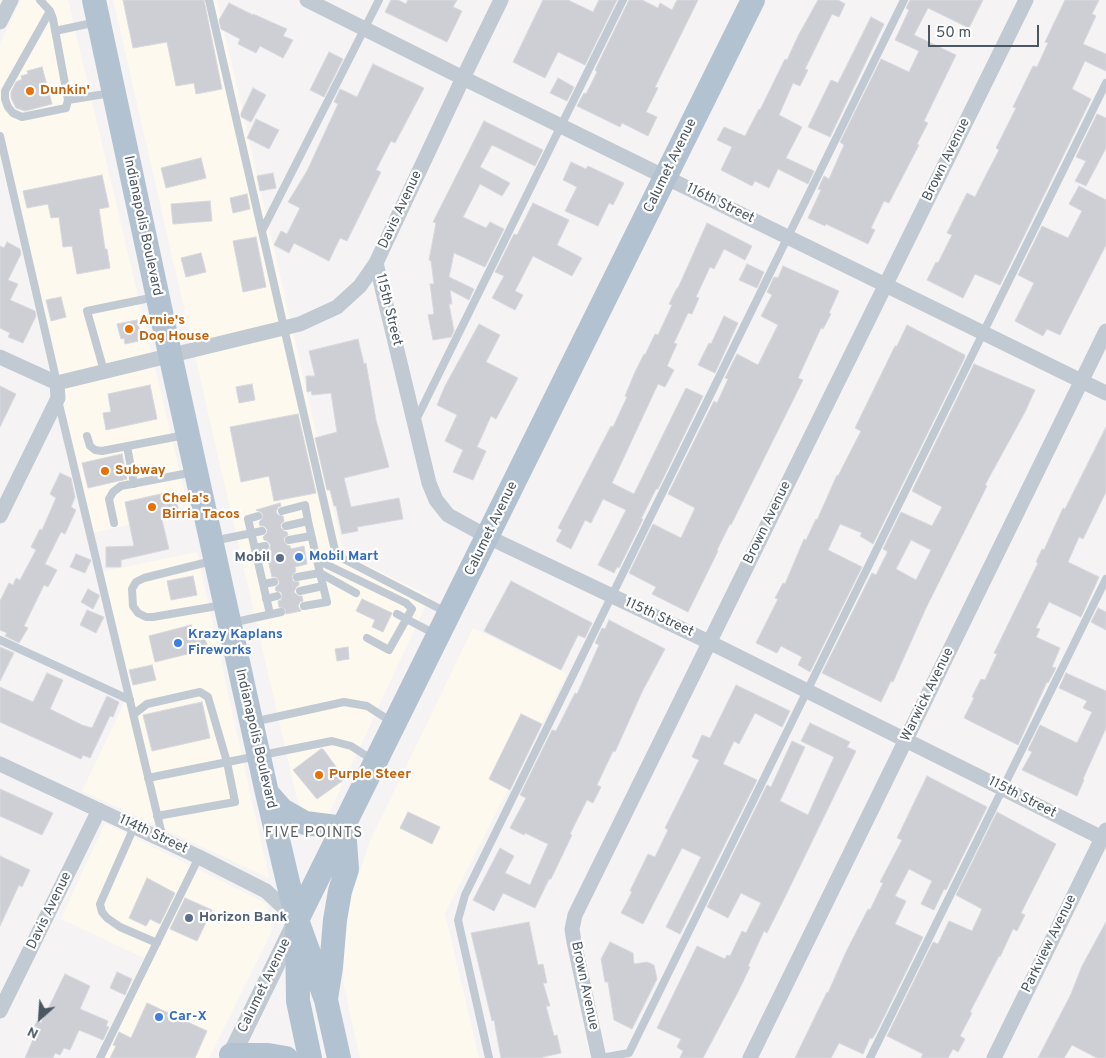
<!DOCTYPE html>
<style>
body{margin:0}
#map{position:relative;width:1106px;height:1058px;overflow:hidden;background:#f5f3f3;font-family:Overpass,sans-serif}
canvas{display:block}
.north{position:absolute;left:15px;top:993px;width:50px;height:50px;-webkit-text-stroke:4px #fff;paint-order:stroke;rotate:206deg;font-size:14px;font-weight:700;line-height:20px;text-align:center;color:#4a5661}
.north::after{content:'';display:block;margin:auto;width:18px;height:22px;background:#4a5661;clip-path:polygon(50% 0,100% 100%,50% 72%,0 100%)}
.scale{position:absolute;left:928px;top:25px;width:111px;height:22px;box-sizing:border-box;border:2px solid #4a5661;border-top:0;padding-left:6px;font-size:15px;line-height:18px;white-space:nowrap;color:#4a5661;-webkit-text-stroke:4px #fff;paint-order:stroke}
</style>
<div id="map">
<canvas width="1106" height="1058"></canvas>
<div class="north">N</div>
<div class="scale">50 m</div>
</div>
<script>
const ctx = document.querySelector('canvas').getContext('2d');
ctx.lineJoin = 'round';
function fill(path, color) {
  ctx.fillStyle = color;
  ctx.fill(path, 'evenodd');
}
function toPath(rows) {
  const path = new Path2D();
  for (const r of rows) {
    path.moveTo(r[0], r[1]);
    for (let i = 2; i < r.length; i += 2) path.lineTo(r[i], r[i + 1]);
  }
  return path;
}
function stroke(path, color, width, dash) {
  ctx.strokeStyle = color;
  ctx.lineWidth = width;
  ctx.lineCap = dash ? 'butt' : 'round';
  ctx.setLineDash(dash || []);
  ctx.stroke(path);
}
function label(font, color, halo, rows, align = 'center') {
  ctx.font = font + ' Overpass,sans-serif';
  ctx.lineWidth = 4.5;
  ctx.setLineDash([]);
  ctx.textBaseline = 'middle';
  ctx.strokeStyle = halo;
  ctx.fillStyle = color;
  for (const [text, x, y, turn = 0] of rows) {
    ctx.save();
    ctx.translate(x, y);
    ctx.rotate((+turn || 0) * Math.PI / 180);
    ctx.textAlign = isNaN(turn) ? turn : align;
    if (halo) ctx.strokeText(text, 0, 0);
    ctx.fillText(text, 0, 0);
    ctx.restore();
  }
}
fill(toPath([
 [21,0,68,0,189,511,88,534,0,156,0,43],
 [113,0,217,0,344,554,430,596,329,814,316,816,304,813,297,799],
 [197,552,269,878,82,791,126,699,96,573],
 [473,628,567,674,445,913,479,1058,360,1058,343,982,345,915,369,843],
 [105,823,267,904,272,931,209,1058,95,1058,144,958,61,919]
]), '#fdf9ef');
const building = toPath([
 [123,0,204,0,222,89,196,94,194,83,176,86,167,42,133,48,123,0],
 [391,0,398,0,406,4,408,0,457,0,453,7,462,11,447,42,385,12,391,0],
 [543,0,568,0,593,12,599,0,617,0,585,65,558,52,545,78,513,62,543,0],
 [629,0,642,0,658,8,660,3,672,10,677,0,698,0,655,87,658,88,646,112,657,117,648,136,622,123,620,127,577,106,584,93,586,94,597,72,595,70,629,0],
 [818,0,838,0,845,4,839,17,832,14,805,69,808,70,800,86,793,83,779,115,802,127,786,158,814,171,808,184,778,169,769,188,755,181,752,186,721,170,732,147,717,140,724,127,745,136,759,109,760,110,785,59,787,60,798,36,818,0],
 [910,0,983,0,969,28,928,8,914,35,956,55,924,121,928,123,917,144,919,145,889,203,884,201,871,228,875,230,868,244,826,224,825,226,808,218,821,190,818,189,824,176,829,179,844,145,840,142,881,59,909,72,919,51,895,40,909,10,906,8,910,0],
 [1065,0,1099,0,1092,14,1096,16,1083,44,1106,54,1106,71,1085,61,1072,89,1091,99,1000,285,975,274,963,298,927,280,936,262,938,263,952,235,947,233,967,193,975,197,985,177,999,150,996,148,1016,108,1013,107,1033,66,1037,67,1048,43,1045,42,1065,0],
 [229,3,253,15,253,14,287,29,283,36,293,40,283,58,260,46,256,53,238,44,240,39,221,29,219,20,229,3],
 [871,17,884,24,830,137,808,127,831,80,838,83,871,17],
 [329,52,343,59,324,97,310,90,329,52],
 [373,64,424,88,395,143,391,141,376,170,381,172,347,241,340,238,329,261,294,243,289,253,274,245,281,231,287,234,300,208,288,202,307,171,338,104,334,102,340,89,357,97,373,64],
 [42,67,52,104,25,111,16,108,11,98,11,92,16,82,22,79,21,76,28,74,27,71,42,67],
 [558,78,574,87,567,101,550,93,558,78],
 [253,88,266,95,251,122,241,117,241,113,253,88],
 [1097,114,1106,118,1106,148,1086,186,1075,181,1086,161,1076,157,1097,114],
 [256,119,279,130,269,149,247,138,256,119],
 [484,121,543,150,535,166,492,145,480,167,510,183,502,196,480,184,463,217,486,228,490,222,504,229,485,267,454,253,449,277,474,289,469,300,450,290,452,304,449,304,454,331,451,337,433,340,428,315,434,314,430,284,434,284,431,261,429,260,436,223,433,222,484,121],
 [201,158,206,178,166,188,161,168,201,158],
 [571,162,586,169,588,166,624,183,613,205,609,203,598,226,565,211,577,187,563,180,571,162],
 [273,173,276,188,260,191,257,176,273,173],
 [102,175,109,207,99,209,105,249,107,249,110,268,77,274,72,246,63,247,59,217,51,218,48,204,27,208,23,191,102,175],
 [1079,186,1106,200,1106,245,1060,335,1047,329,1043,336,1015,321,1034,283,1018,275,1042,226,1068,238,1082,211,1069,204,1079,186],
 [247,194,250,209,233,213,230,198,247,194],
 [210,201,212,221,173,224,171,204,210,201],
 [533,203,569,220,557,245,582,258,572,276,533,256,515,291,523,295,515,310,492,298,504,276,495,272,514,234,517,235,533,203],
 [707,223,752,246,745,260,724,249,714,269,710,267,696,297,699,298,692,314,688,313,674,343,677,344,667,366,674,370,665,387,658,384,612,483,634,494,686,388,703,396,658,489,656,489,641,519,643,519,619,568,617,567,614,573,598,565,626,510,603,499,591,523,585,520,571,549,556,541,562,530,558,528,611,426,613,427,627,397,625,396,635,372,644,354,645,355,655,334,658,335,672,305,669,304,677,288,678,288,707,223],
 [256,237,266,287,243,292,233,241,256,237],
 [7,242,20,249,21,254,8,280,18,284,10,300,35,311,36,316,23,343,8,337,10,333,0,328,0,246,4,248,7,242],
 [201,253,206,272,186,277,181,258,201,253],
 [747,264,764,272,757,288,739,280,747,264],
 [783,266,839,291,829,313,831,314,823,329,821,328,798,378,803,380,731,525,730,524,717,550,718,551,688,612,652,594,656,587,629,573,653,524,681,538,695,508,668,494,714,401,717,403,728,379,725,378,737,354,758,365,778,325,761,316,772,295,767,292,774,277,778,278,783,266],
 [61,297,66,317,51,321,46,300,61,297],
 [724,316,738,323,715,373,698,365,709,343,711,344,724,316],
 [137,320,141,335,138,336,139,341,125,344,124,338,121,339,117,324,137,320],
 [479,324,500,335,486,362,518,378,496,419,491,416,477,447,486,451,473,480,453,472,463,450,445,441,457,415,437,405,445,386,479,324],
 [907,325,965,355,964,359,873,544,860,536,862,533,840,524,828,550,862,567,810,672,798,665,802,657,781,646,777,653,756,643,778,599,775,598,783,583,785,584,804,539,806,540,816,519,817,520,837,475,838,476,861,431,855,428,895,346,897,346,907,325],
 [358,339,364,364,366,363,376,420,389,467,344,478,351,507,399,498,403,519,357,527,358,531,342,534,336,506,334,506,330,490,327,490,315,438,337,432,331,393,312,395,311,391,307,392,306,376,315,376,309,351,358,339],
 [974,364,1035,390,1025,412,985,485,987,486,926,608,893,682,891,681,881,702,822,673,872,573,876,575,887,553,887,551,883,549,901,512,932,526,942,507,912,491,974,364],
 [911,540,931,550,916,580,896,569,911,540],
 [252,384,255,400,239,403,236,387,252,384],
 [150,385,157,419,106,430,103,413,111,412,108,394,150,385],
 [0,386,16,394,0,427,0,386],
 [298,414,316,493,274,501,269,476,241,482,230,427,298,414],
 [1106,427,1106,492,1083,539,1079,537,1068,562,1099,577,1081,617,1049,602,1036,628,1040,629,1036,637,1060,648,1052,667,1056,668,1048,683,1047,682,1018,745,964,718,974,698,972,697,981,679,985,680,997,654,994,653,1038,563,1036,562,1042,549,1044,550,1063,508,1065,509,1106,427],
 [122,454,127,479,88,488,82,463,122,454],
 [60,473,71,478,75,497,71,507,76,510,65,534,61,532,45,564,57,570,48,587,44,585,24,626,28,628,19,643,5,636,7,633,0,630,0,601,9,583,13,585,16,578,20,580,36,550,31,547,40,529,42,530,56,498,50,494,60,473],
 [174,491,179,512,161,516,169,549,121,560,121,567,106,567,106,547,134,546,125,502,174,491],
 [280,503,281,506,278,507,276,512,278,515,283,516,284,521,281,524,281,528,284,531,287,532,288,535,284,538,284,541,287,545,290,546,291,549,304,546,307,564,295,567,296,571,292,576,293,581,299,582,299,585,296,587,294,592,298,596,302,596,303,601,300,602,298,606,301,611,286,614,285,609,279,607,278,601,281,600,282,595,281,592,276,591,275,588,279,584,279,581,276,577,272,577,266,551,270,548,270,544,267,541,264,540,263,537,267,533,267,529,264,526,260,526,259,522,262,519,263,515,261,512,256,510,280,503],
 [76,554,91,560,85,573,70,567,76,554],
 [193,576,197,595,171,600,167,581,193,576],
 [511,581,592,623,585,638,578,635,561,670,484,631,511,581],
 [88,589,99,595,99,597,93,609,81,602,88,589],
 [362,599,392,613,383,632,372,627,375,620,356,611,362,599],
 [1098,608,1106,612,1106,630,1091,622,1098,608],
 [87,610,104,617,96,633,80,625,87,610],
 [609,620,665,649,642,692,615,752,613,751,597,785,601,787,593,803,587,800,570,834,572,835,551,879,549,879,535,908,503,893,494,911,473,900,500,848,514,856,505,873,530,885,548,844,525,833,524,835,510,828,526,798,520,795,552,730,556,731,575,693,577,694,599,645,595,643,602,628,605,629,609,620],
 [191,625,194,635,203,632,208,649,155,662,149,636,191,625],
 [0,647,14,653,0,681,0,647],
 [348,647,349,659,337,661,335,649,348,647],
 [152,665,156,680,133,685,129,670,152,665],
 [47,673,63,680,50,709,82,725,92,728,107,696,119,702,113,717,110,716,90,758,83,755,81,759,0,722,0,687,33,702,47,673],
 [1066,673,1106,691,1106,728,1083,779,1084,780,1077,796,1022,770,1032,752,1028,750,1040,725,1077,743,1092,712,1083,708,1087,701,1059,688,1066,673],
 [736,685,790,711,782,727,755,713,739,744,734,741,723,764,757,780,680,934,666,927,701,857,682,848,643,924,621,913,632,892,630,891,648,854,655,857,668,830,665,828,699,760,692,757,702,735,710,738,736,685],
 [202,702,210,738,152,751,143,715,202,702],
 [521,714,542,724,510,790,489,779,521,714],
 [810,723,850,742,847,747,856,751,786,895,767,933,764,931,748,966,750,967,739,990,703,1058,680,1058,683,1051,677,1047,681,1039,657,1028,697,946,725,959,727,955,730,956,742,931,746,933,761,903,741,893,728,918,707,907,767,785,771,787,792,741,805,747,780,801,808,815,834,757,801,741,810,723],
 [321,749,323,749,345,779,317,799,293,770,321,749],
 [927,776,987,807,946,890,944,889,934,910,921,904,932,881,909,869,895,896,906,901,895,924,923,937,877,1031,872,1039,870,1038,863,1054,839,1043,831,1058,795,1058,827,992,828,993,846,952,868,909,870,910,883,883,880,882,902,840,897,838,927,776],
 [0,789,53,813,42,835,0,816,0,789],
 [408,812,440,827,432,844,400,828,408,812],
 [997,812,1056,844,1021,913,1025,915,1017,931,1013,929,1000,957,999,956,970,1012,972,1013,960,1036,965,1039,958,1052,953,1049,948,1058,921,1058,923,1054,887,1036,933,942,938,944,949,921,972,931,982,909,956,895,997,812],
 [0,856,30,870,22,887,19,885,0,926,0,856],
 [147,878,175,893,160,924,150,919,146,926,129,918,147,878],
 [185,898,212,910,197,941,170,929,185,898],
 [529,922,538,965,543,964,547,983,543,983,550,1006,546,1006,554,1036,557,1035,561,1053,539,1058,501,1058,494,1020,492,1021,471,933,529,922],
 [1106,922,1106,1058,1097,1058,1072,1045,1064,1058,1038,1058,1071,994,1082,966,1106,922],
 [610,942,633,953,634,964,647,962,654,965,657,979,632,1029,614,1020,608,982,605,982,601,959,610,942],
 [117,972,132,979,125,995,110,988,117,972],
 [65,974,90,986,80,1009,108,1021,106,1026,109,1027,103,1040,79,1030,70,1050,64,1048,60,1055,55,1053,53,1058,25,1058,35,1035,31,1033,37,1021,41,1023,65,974],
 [147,1003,207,1031,195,1058,110,1058,116,1046,113,1045,119,1032,131,1038,147,1003]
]);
fill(building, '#cdcfd5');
stroke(building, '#d7d9de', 1);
stroke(toPath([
 [40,0,50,11,53,19,68,100,66,108,22,117,13,113,8,107,5,99,5,91,50,11],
 [209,0,336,555,446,612],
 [55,31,97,22],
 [68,100,111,93],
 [0,136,57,383],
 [262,231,379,0],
 [104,371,87,311,155,297],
 [58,400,163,839],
 [416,420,623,0],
 [87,436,90,446,95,450,102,451,185,435],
 [127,446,134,484],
 [282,511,305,505,308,521],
 [258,516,248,519,270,614],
 [114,523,109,499,113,492,121,486,194,472],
 [286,526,308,521,323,586,327,602,304,606],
 [289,540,311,536],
 [213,541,262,531],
 [255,548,265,546],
 [317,560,406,603,412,609,389,650,367,638],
 [212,561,144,578,136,582,132,589,133,606,138,613,146,617,153,617,223,605],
 [297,577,320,573,356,593],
 [263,584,274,582],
 [300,591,323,586],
 [266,599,277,596],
 [397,614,435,634],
 [231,623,281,612],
 [0,640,130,700],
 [134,714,147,704,200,692,208,697,227,762,235,802,157,816],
 [253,722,344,702,367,706,392,722],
 [148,778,332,741,351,746,373,760],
 [134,827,100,904,102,912,107,918,120,927,157,943],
 [100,1058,199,857],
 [489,1058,458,920,465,895,904,0],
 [601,1058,629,1053,1106,83],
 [870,1058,1106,579]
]), '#c1cad2', 8);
stroke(toPath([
 [307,0,463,78,1106,393],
 [0,22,11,0],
 [376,263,429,483,436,500,448,515,488,537,709,642,1106,840],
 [0,357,57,383,300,324,337,307,360,286,376,263,463,78,501,0],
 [0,516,58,398,57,383],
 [0,764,199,857,266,891,296,919],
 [0,1011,99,810],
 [599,1058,574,942,572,929,575,915,1026,0],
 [750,1058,1106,331],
 [994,1058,1106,830]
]), '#c1cad2', 15);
stroke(toPath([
 [230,1058,297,921]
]), '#c1cad2', 19);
stroke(toPath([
 [94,0,170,354,267,793,297,920,326,1000,339,1058],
 [267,793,282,810,305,823,344,828],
 [326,999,331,967,335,920,340,891,347,869,344,828],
 [231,1055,268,1055,286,1058],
 [310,1058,298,1001,297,920,753,0]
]), '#b3c2d1', 24);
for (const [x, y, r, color] of [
 [30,91,5,"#e8710a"],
 [129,329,5,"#e8710a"],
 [105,471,5,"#e8710a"],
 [152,507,5,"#e8710a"],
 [299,557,5,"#3f7fe0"],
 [280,558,5,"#5c6f8a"],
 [178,643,5,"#3f7fe0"],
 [319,775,5,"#e8710a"],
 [189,918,5,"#5c6f8a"],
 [159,1017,5,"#3f7fe0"]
]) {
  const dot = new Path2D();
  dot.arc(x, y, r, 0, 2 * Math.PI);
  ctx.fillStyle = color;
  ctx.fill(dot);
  stroke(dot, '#fff', 2);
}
label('bold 14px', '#c56008', '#fff', [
 ["Dunkin'",40,91],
 ["Arnie's",139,321],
 ["Dog House",139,337],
 ["Subway",115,471],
 ["Chela's",162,499],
 ["Birria Tacos",162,515],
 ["Purple Steer",329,775]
], 'left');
label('14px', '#4a5661', '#fff', [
 ["Brown Avenue",947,160,-64],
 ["Calumet Avenue",671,166,-64],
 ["116th Street",720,204,26],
 ["Davis Avenue",401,210,-65],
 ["Indianapolis Boulevard",142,226,78],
 ["115th Street",388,310,76],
 ["Brown Avenue",768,523,-64],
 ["Calumet Avenue",492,529,-64],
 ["115th Street",659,618,25],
 ["Warwick Avenue",928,695,-64],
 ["Indianapolis Boulevard",255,739,77],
 ["115th Street",1022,798,27],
 ["114th Street",153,835,25],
 ["Davis Avenue",50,911,-64],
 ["Parkview Avenue",1050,944,-64],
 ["Calumet Avenue",265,986,-64],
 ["Brown Avenue",584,986,78]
]);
label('bold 14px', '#366cbe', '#fff', [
 ["Mobil Mart",309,557],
 ["Krazy Kaplans",188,635],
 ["Fireworks",188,651],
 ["Car-X",169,1017]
], 'left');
label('bold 14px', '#4e5e75', '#fff', [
 ["Mobil",270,558],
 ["Horizon Bank",199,918,"left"]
], 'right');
ctx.letterSpacing = '1px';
label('15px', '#5f6368', '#fff', [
 ["FIVE POINTS",314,834]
]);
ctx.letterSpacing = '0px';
</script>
